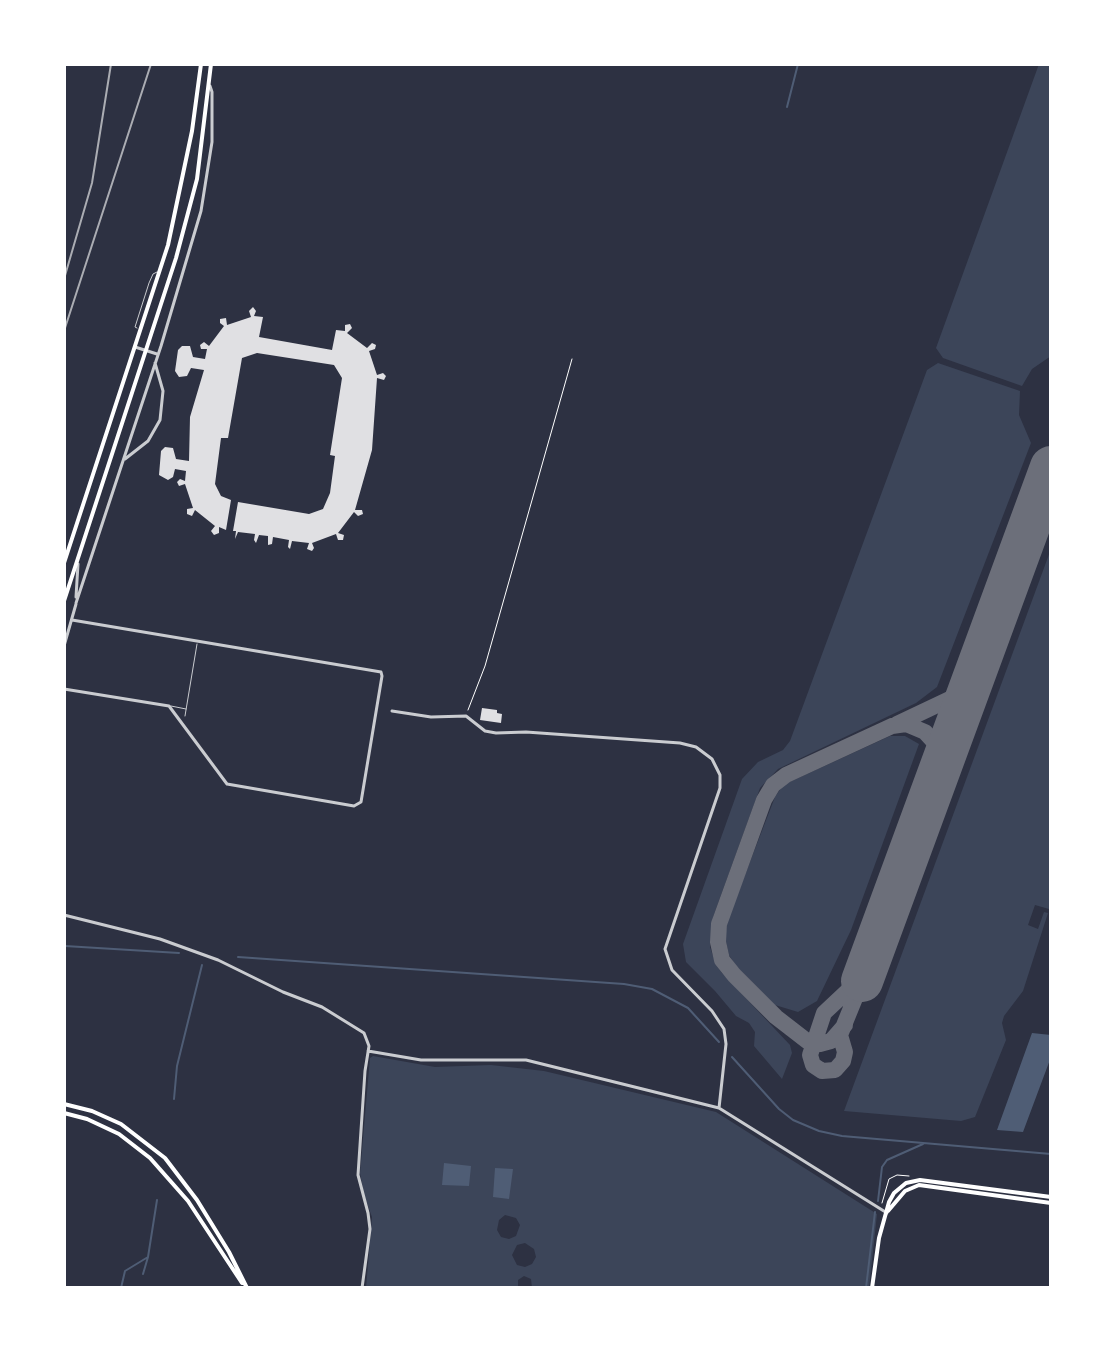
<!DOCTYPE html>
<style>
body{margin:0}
#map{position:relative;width:1115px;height:1352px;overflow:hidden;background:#2d3142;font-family:"Alegreya Sans",sans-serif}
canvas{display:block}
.frame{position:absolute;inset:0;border:66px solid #fff;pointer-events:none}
</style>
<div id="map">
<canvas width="1115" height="1352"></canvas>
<div class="frame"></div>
</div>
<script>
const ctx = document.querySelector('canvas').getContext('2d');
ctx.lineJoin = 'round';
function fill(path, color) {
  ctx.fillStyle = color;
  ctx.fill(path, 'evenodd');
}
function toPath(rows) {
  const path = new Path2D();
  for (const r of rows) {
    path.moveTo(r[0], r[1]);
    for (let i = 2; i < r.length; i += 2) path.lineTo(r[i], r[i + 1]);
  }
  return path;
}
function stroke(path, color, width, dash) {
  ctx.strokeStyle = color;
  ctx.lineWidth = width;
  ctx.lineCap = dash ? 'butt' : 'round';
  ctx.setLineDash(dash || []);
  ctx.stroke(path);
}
fill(toPath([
 [1039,64,1051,64,1051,356,1032,369,1022,386,943,358,936,348],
 [938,363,1020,391,1019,415,1031,443,937,687,916,703,778,769,760,788,713,917,710,947,716,965,722,973,790,1045,792,1053,782,1079,754,1046,755,1032,749,1023,736,1016,715,991,686,962,683,944,742,779,758,762,783,750,790,741,927,370],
 [1051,549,1051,905,1049,909,1035,905,1028,925,1038,929,1044,912,1048,913,1023,991,1004,1016,1002,1023,1006,1040,975,1117,961,1121,844,1111],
 [890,736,905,736,919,744,851,930,817,1001,798,1012,775,1005,736,966,729,955,725,937,728,919,775,797,783,785],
 [373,1056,435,1067,491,1065,544,1071,716,1112,877,1214,869,1288,532,1288,531,1279,524,1276,518,1280,518,1288,366,1288,372,1217,364,1195,360,1173,370,1058],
 [505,1215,516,1218,520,1225,516,1236,509,1239,501,1237,497,1230,499,1220],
 [525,1243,534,1249,536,1257,532,1264,525,1267,517,1265,512,1255,517,1245]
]), '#3c4559');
fill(toPath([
 [1032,1033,1051,1035,1051,1057,1023,1132,997,1130],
 [444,1163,471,1166,469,1186,442,1185],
 [495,1168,513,1169,509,1199,493,1197]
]), '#4f5d75');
stroke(toPath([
 [787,107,798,64],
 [65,946,179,953],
 [238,957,624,984,652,989,688,1008,719,1042],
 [732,1057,779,1109,793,1120,819,1131,842,1136,1051,1154],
 [174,1099,177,1066,202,965],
 [878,1201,882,1167,887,1160,923,1144],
 [143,1274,148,1257],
 [121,1288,125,1271,148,1257,157,1200],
 [866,1288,875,1212]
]), '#4f5d75', 2);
stroke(toPath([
 [897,724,954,697,968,683,981,658],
 [862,981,840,1035,845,1052,843,1061,835,1070,822,1071,813,1065,810,1055,824,1013,857,982,872,955],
 [845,1025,831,1041,820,1044,807,1041,776,1017,734,975,722,960,718,942,719,924,764,800,773,785,786,775,892,726,906,724,925,732,936,744,941,767]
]), '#6c6f7a', 16);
stroke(toPath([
 [862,981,1051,467]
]), '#6c6f7a', 42);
fill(toPath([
 [253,307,256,311,254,316,263,317,259,337,332,350,336,330,345,331,345,325,350,324,352,328,347,333,367,348,372,343,376,345,375,349,369,351,377,375,383,373,386,376,384,380,377,378,372,450,355,510,362,510,363,514,358,516,354,512,338,533,344,535,343,540,338,540,336,534,312,543,314,548,312,551,307,549,309,543,292,541,290,549,288,547,289,540,273,537,272,544,268,545,268,536,259,535,256,543,254,540,255,534,238,532,235,539,236,531,233,531,238,502,309,514,323,509,330,493,335,456,330,455,342,378,334,365,257,353,242,358,228,438,221,438,215,484,221,496,231,500,226,530,219,527,219,533,214,535,211,531,215,526,195,510,192,516,187,514,187,509,193,508,185,484,179,486,177,482,180,479,185,481,186,471,175,469,173,477,168,480,159,475,161,451,165,447,173,448,176,459,189,461,190,417,204,370,191,368,187,376,179,377,175,371,178,350,182,346,190,346,193,357,205,359,207,349,201,349,200,345,204,342,209,346,224,326,220,323,220,319,226,318,227,325,251,317,249,311],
 [482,708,497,710,497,713,502,714,501,723,480,720]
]), '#e0e0e3');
stroke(toPath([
 [468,710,485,666,572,359],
 [882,1203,889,1179,897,1175,909,1176]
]), '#fff', 1);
stroke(toPath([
 [137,328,135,327,149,283,153,274,157,272],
 [171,706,186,709],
 [185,716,197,644]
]), '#caccd0', 1);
stroke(toPath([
 [135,347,157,354],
 [125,459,148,441,160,420,163,391,155,363],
 [76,597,78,564],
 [76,603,161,346,201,211,212,142,212,92,210,86],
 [64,646,76,604],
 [64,689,169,706,227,784,354,806,361,802,382,676,381,672,72,620],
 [392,711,431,717,466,716,485,731,496,733,526,732,680,743,696,747,712,759,720,775,720,788,665,949,672,970,712,1011,724,1029,726,1044,719,1108],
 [64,915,160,939,218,960,283,992,322,1007,364,1033,369,1046,365,1071,358,1175,368,1213,370,1229,362,1288],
 [368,1051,421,1060,526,1060,719,1108,887,1213]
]), '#caccd0', 3);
stroke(toPath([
 [64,563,168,245,192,131,201,64],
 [64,601,176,258,197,179,211,64],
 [64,1104,92,1111,121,1124,165,1158,197,1200,229,1252,247,1288],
 [64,1113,87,1119,119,1134,150,1158,188,1201,242,1283],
 [888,1211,905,1191,919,1185,1051,1203],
 [872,1288,879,1238,889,1202,894,1193,906,1183,920,1180,1051,1197]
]), '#fff', 4);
stroke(toPath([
 [64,279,92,183,111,64],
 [64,331,151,64]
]), '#abadb3', 2);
</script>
